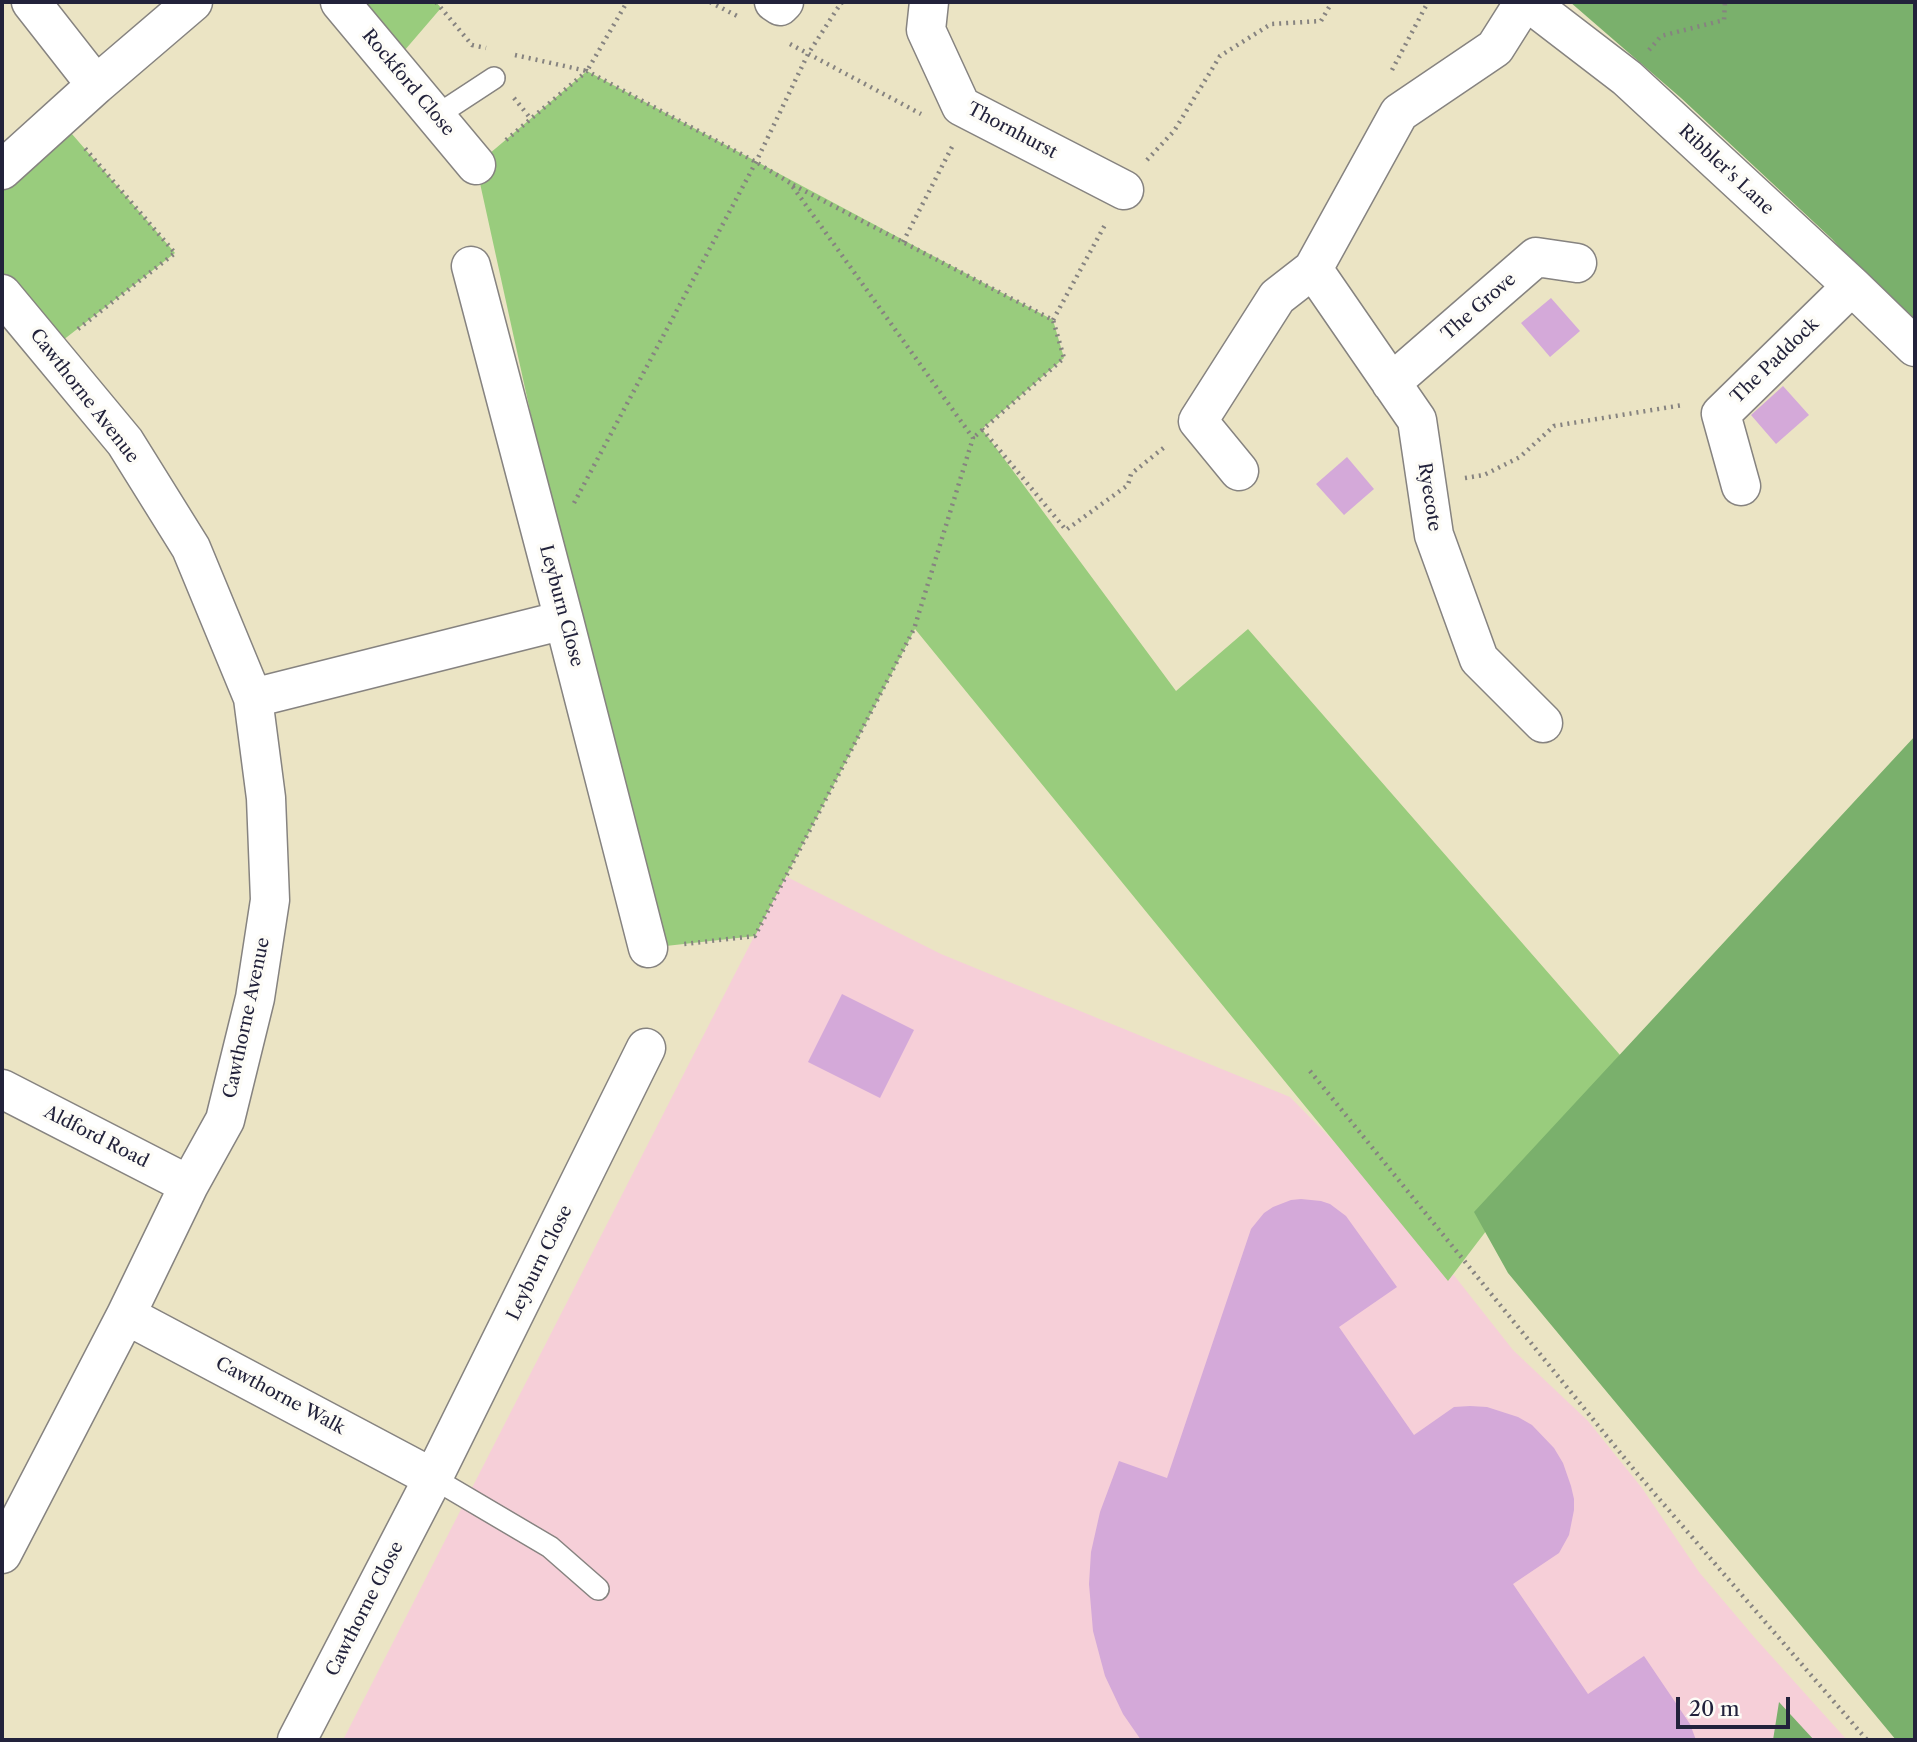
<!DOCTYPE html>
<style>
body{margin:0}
#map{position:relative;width:1917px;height:1742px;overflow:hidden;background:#ebe4c4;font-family:"Libre Caslon Text",serif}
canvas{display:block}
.frame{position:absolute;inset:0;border:4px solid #22223b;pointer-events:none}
.scale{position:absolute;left:1676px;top:1697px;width:114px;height:32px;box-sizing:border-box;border:4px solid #22223b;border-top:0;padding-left:9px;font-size:21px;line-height:24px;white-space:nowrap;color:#22223b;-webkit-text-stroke:5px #fdfcf7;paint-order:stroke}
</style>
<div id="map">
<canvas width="1917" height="1742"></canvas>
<div class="frame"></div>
<div class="scale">20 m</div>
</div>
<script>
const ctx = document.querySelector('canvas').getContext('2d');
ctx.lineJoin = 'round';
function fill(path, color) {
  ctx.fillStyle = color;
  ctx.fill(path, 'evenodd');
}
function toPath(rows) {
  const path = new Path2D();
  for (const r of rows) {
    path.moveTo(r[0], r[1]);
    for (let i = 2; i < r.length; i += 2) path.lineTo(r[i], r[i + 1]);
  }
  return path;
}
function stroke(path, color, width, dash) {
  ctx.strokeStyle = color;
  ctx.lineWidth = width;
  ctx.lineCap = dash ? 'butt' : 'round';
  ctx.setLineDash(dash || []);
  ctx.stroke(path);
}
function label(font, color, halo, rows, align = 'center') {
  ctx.font = font + ' "Libre Caslon Text",serif';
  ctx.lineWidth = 7;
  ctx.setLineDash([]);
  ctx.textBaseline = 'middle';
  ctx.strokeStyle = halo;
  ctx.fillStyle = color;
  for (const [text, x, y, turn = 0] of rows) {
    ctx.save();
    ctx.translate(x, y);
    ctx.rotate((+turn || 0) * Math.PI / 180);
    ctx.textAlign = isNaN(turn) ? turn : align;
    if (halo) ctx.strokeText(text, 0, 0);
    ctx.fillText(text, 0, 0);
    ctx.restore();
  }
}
fill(toPath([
 [785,876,941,954,1290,1097,1369,1177,1438,1255,1513,1350,1588,1421,1642,1488,1699,1572,1755,1638,1847,1740,343,1740]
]), '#f6cfd8');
fill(toPath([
 [340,2,436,2,441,8,392,65],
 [587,71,1053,320,1064,358,982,429,1176,691,1248,629,1620,1055,1448,1281,915,629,755,936,648,948,476,165],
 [59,119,175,253,49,351,2,294,2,170]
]), '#99cc7d');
fill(toPath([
 [1570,2,1915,2,1915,331,1832,239,1681,98],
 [1915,736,1915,1740,1896,1740,1508,1273,1474,1212],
 [1779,1702,1814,1740,1773,1740]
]), '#7ab06c');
fill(toPath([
 [1551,298,1580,331,1550,357,1521,323],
 [1783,386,1809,415,1776,444,1751,415],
 [1347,457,1374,489,1344,515,1316,484],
 [842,994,914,1030,880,1098,808,1062],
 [1301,1199,1321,1201,1330,1204,1346,1216,1397,1287,1339,1327,1414,1435,1454,1407,1470,1406,1487,1407,1518,1417,1532,1425,1554,1448,1563,1463,1571,1486,1574,1499,1574,1510,1569,1535,1559,1553,1513,1584,1588,1694,1644,1656,1690,1724,1696,1740,1141,1740,1123,1714,1105,1676,1093,1631,1089,1584,1091,1552,1100,1512,1119,1461,1167,1478,1251,1229,1264,1213,1273,1207,1291,1200]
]), '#d4a9d9');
const service = toPath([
 [436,116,494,78],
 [433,1478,550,1547,598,1589]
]);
const minor = toPath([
 [31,2,96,85],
 [340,2,476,165],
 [774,2,780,6,784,2],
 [929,2,926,30,961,106,1124,190],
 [1528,2,1627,78,1852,286,1915,347],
 [2,170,96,85,193,2],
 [471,266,564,620,648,948],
 [1313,269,1417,420,1434,535,1479,659,1543,723],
 [2,294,125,442,191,548,253,698,266,798,270,900,255,998,225,1120,189,1185,126,1315,2,1554],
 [1391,383,1536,257,1577,263],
 [1239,471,1198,421,1277,297,1313,269,1399,113,1495,48,1524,2],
 [1741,486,1721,414,1852,286],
 [253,698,564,620],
 [2,1089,189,1185],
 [126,1315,433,1478],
 [297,1740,433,1478,646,1048]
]);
stroke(service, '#868380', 24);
stroke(minor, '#868380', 41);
stroke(toPath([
 [436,2,472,45,486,48],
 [710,2,739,17],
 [790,44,921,114],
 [1649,50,1661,36,1724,20,1725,2],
 [515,55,587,71,627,2],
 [1392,70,1428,2],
 [514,98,531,119],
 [506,140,587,71,756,162,790,183,973,438,914,629,755,936,684,944],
 [1147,160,1174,131,1220,56,1271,24,1321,21,1332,2],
 [793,185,1053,320,1064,358,973,438],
 [903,242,954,143],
 [1053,320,1106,223],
 [78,329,175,253,83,146],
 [982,429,1066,530,1128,485,1131,474,1167,445],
 [1465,478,1484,475,1520,457,1554,426,1683,405],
 [574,503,756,162,808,54,841,3,844,2],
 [1310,1071,1635,1471,1867,1740]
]), '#868380', 4.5, [2, 5]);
stroke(service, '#fff', 21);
stroke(minor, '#fff', 38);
label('18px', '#22223b', '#fdfcf7', [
 ["Rockford Close",408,83,50],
 ["Thornhurst",1012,131,28],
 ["Ribbler's Lane",1726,170,43],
 ["The Grove",1479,307,-41],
 ["The Paddock",1775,361,-44],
 ["Cawthorne Avenue",84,396,52],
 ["Ryecote",1429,497,81],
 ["Leyburn Close",561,606,75],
 ["Cawthorne Avenue",247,1018,-78],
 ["Aldford Road",96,1137,27],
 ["Leyburn Close",540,1263,-64],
 ["Cawthorne Walk",280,1396,28],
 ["Cawthorne Close",365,1609,-63]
]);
</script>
